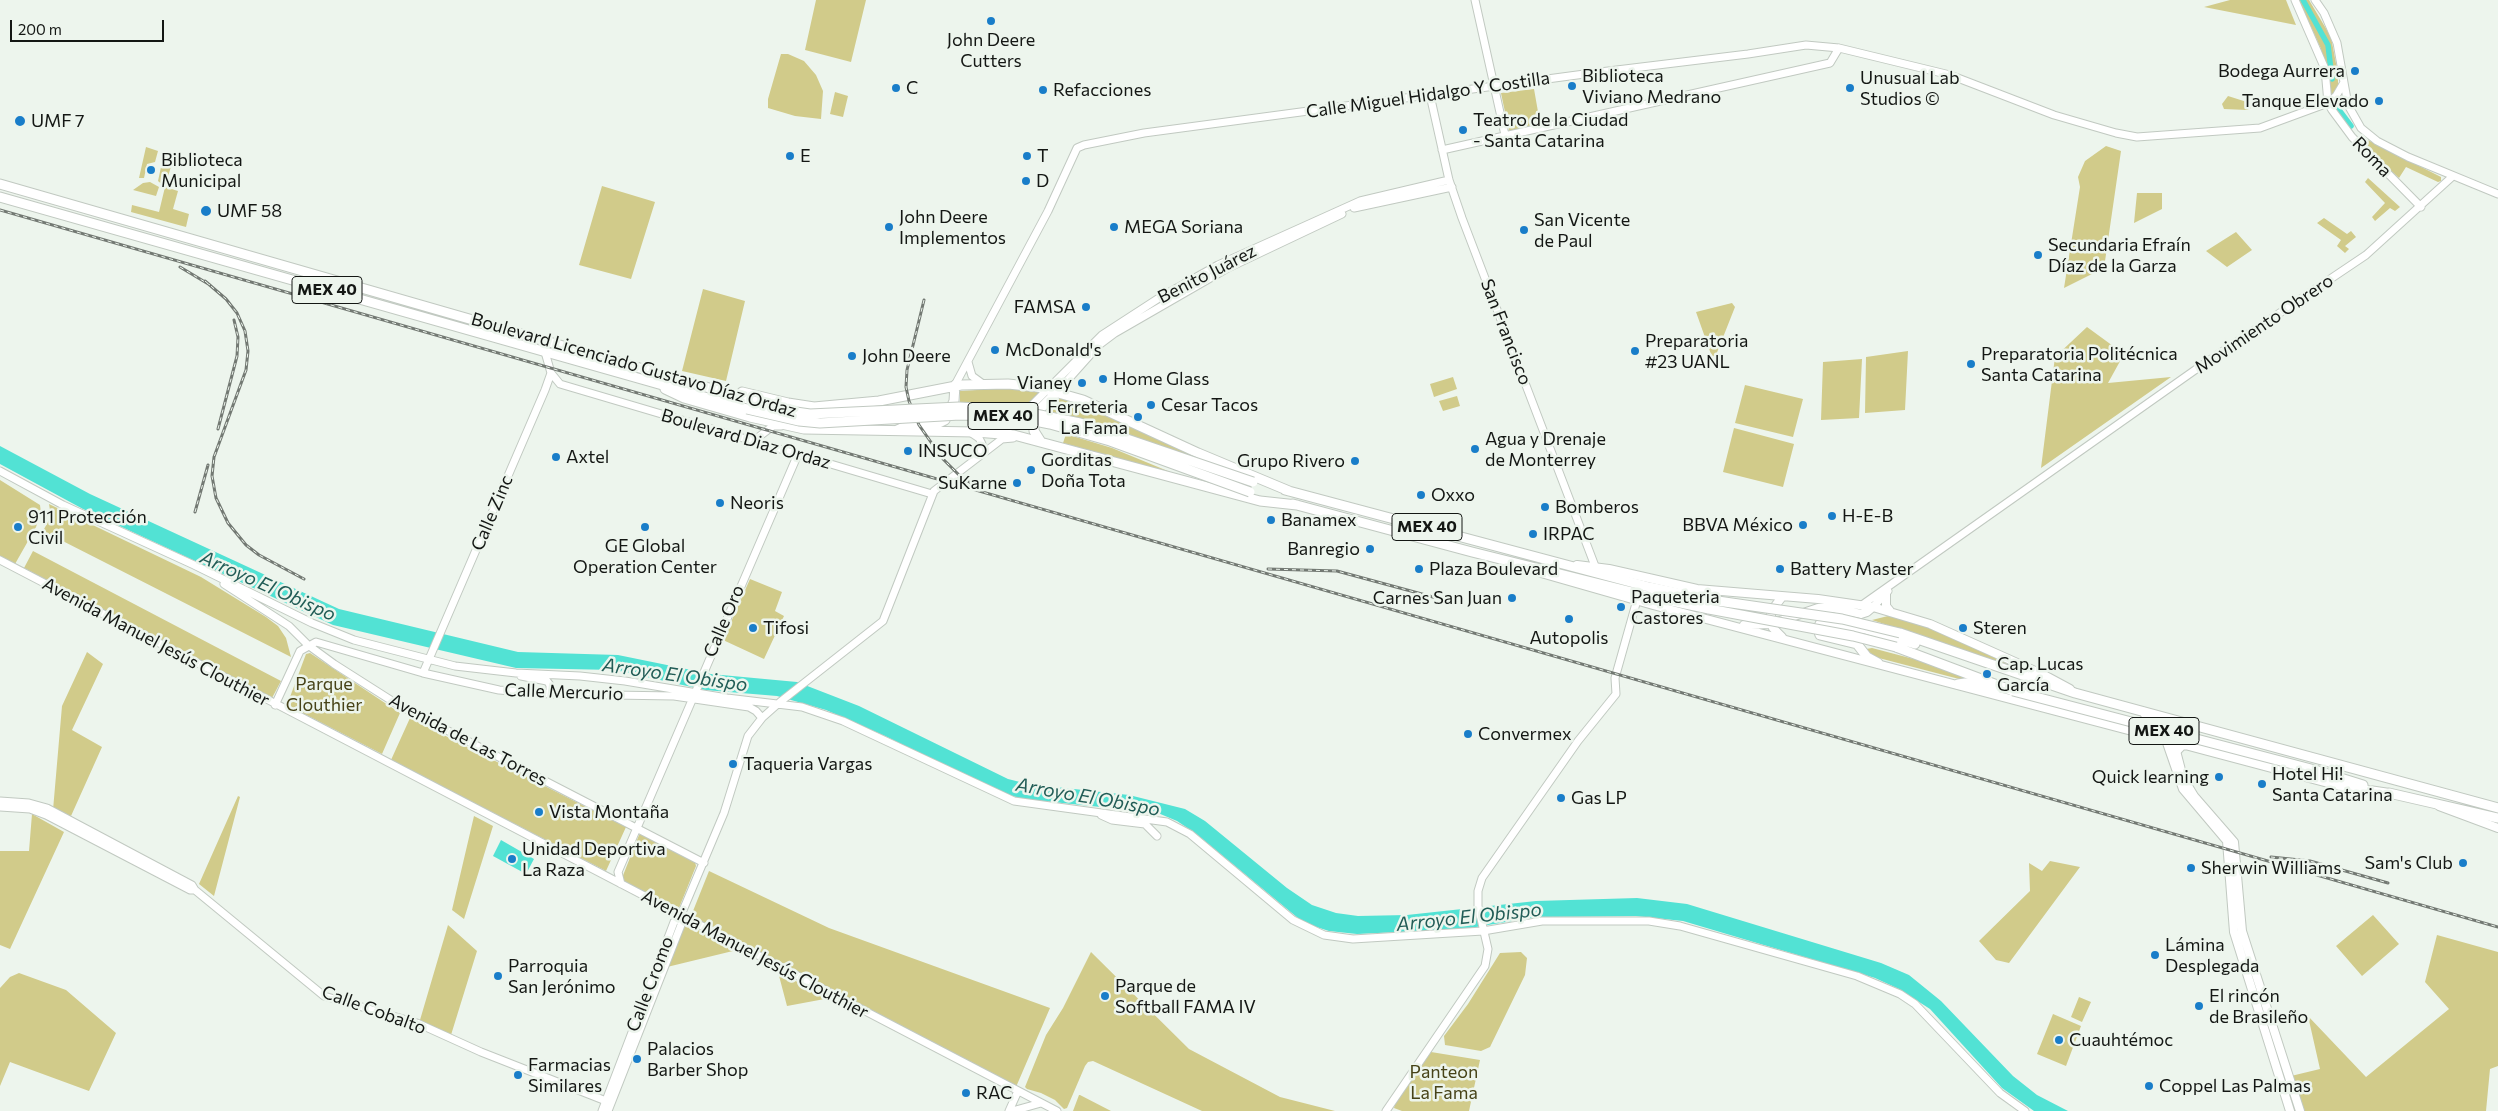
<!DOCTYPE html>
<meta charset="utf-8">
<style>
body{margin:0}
#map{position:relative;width:2498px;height:1111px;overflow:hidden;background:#edf5ed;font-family:Commissioner,sans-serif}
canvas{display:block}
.scale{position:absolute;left:10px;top:20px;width:154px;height:22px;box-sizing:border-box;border:2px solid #141714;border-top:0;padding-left:6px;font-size:15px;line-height:18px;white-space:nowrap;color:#141714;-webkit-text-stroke:4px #edf5ed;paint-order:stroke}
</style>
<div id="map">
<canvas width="2498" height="1111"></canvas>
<div class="scale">200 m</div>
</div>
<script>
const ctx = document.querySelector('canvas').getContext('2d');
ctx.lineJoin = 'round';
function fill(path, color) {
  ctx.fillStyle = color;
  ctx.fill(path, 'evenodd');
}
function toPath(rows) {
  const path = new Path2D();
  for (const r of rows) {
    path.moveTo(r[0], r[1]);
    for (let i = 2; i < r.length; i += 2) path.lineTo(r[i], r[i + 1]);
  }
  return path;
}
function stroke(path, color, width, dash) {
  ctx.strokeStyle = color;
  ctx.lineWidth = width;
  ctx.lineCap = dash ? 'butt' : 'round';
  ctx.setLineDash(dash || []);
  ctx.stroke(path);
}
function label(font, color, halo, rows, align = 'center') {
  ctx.font = font + ' Commissioner,sans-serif';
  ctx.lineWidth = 5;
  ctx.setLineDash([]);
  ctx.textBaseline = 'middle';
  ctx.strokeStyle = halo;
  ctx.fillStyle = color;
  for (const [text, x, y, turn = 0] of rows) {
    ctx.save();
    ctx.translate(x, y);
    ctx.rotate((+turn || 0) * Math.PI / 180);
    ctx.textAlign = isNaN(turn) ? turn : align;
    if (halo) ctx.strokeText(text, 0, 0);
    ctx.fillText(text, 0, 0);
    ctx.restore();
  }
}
fill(toPath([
 [816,0,866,0,851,62,805,50],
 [2230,0,2286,0,2296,25,2204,7],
 [2299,0,2309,0,2331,37,2338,74,2338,85,2334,95,2329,96,2321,49],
 [781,54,788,54,804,61,816,75,823,91,821,119,795,116,768,108,768,99],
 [1534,89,1540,123,1509,131,1501,93],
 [835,92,848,96,843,117,830,114],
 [2228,96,2250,103,2251,108,2247,110,2224,109,2222,104],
 [2360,136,2441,177,2441,181,2438,182,2406,167,2399,178,2368,150,2359,138],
 [2106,146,2121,151,2104,268,2064,288,2080,187,2078,177,2085,161],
 [146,147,158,151,155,162,147,164,144,178,139,178],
 [165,160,172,163,165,187,178,191,173,209,189,214,186,227,131,212,132,205,159,212,165,187,158,181,161,167,164,167],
 [2368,178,2400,207,2395,211,2390,208,2375,221,2372,217,2385,203,2365,182],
 [150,182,159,187,156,196,133,190,143,183],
 [602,186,655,202,631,279,579,265],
 [2137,193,2162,193,2162,209,2134,223],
 [2324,218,2347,234,2351,231,2356,237,2345,246,2349,249,2345,253,2337,246,2341,240,2317,223],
 [2236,232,2252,250,2227,267,2206,251],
 [703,289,745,301,726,381,682,371],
 [1732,303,1735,307,1716,355,1712,357,1696,312],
 [2087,327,2124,354,2108,383,2171,377,2041,468,2055,357],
 [1908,351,1905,410,1865,413,1866,357],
 [1862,359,1859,418,1821,420,1823,362],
 [1453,377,1457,389,1434,397,1430,384],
 [1745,385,1803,399,1793,437,1735,423],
 [1010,388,1042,392,1026,408,960,404,960,391],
 [1457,396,1460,406,1443,411,1439,401],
 [1060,398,1121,421,1231,473,1104,426,1045,410],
 [1734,428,1794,444,1783,487,1723,472],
 [1066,434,1112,448,1175,474,1063,443],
 [0,480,40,505,41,513,36,527,15,564,0,557],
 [49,504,201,577,266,617,278,626,286,638,291,657,43,531,51,516],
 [33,551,281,681,272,698,24,568],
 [750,579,782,592,775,611,784,616,764,659,723,640],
 [1888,616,1927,626,2012,666,1872,620],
 [1872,648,1925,662,1982,685,1875,657,1866,649],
 [87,652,103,664,72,730,102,747,71,816,53,810,62,706],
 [310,653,400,713,382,754,287,705,306,654],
 [410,718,626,827,606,871,391,760],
 [238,796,240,797,214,896,199,884],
 [32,814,64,832,10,949,0,945,0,851,29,851],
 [474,816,493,826,464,919,452,910],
 [642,834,695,862,696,866,679,908,676,909,623,882,622,878,639,835],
 [2050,861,2080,867,2009,963,1996,960,1979,941,2030,891,2029,863,2042,871],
 [709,871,829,928,1050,1008,1016,1087,691,916],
 [2373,915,2399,944,2362,976,2336,946],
 [685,923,737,950,667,967],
 [448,925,477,951,451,1035,420,1020],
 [2437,935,2498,952,2498,1066,2490,1069,2486,1111,2303,1111,2291,1076,2320,1069,2308,1016,2366,1077,2449,1009,2425,982],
 [1091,952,1189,1049,1280,1097,1335,1111,1202,1111,1093,1061,1088,1062,1085,1066,1067,1108,1064,1109,1055,1100,1041,1093,1027,1089,1025,1087,1046,1035,1063,1008],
 [1521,952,1527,958,1525,975,1490,1047,1481,1051,1445,1045,1444,1036,1468,1004,1500,953],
 [778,972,829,998,830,998,787,1006],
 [19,973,66,990,116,1033,89,1091,10,1062,0,1086,0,988,10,977],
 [2079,997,2091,1002,2082,1022,2071,1017],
 [2053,1014,2081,1026,2066,1066,2037,1054],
 [1431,1052,1480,1060,1469,1111,1402,1111,1394,1108,1395,1103],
 [1079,1095,1080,1095,1111,1111,1073,1111]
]), '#d1cb8a');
fill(toPath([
 [0,446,90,494,339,609,518,652,618,655,711,674,797,682,859,706,1008,779,1028,784,1129,795,1185,809,1205,821,1287,888,1312,905,1336,913,1358,916,1407,915,1536,901,1637,898,1687,904,1881,963,1909,975,1941,1001,2013,1076,2037,1095,2068,1111,2034,1111,2002,1088,1930,1009,1899,989,1875,978,1683,921,1636,916,1536,917,1464,929,1357,934,1329,931,1304,923,1195,833,1177,821,1158,813,1024,799,1001,793,885,736,826,710,777,696,705,690,615,670,516,668,333,625,83,509,0,464],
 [501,840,534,859,526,874,493,856]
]), '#52e2d4');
stroke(toPath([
 [2303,0,2328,45,2332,79],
 [2336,106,2351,126]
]), '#52e2d4', 5.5);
const tertiary = toPath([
 [1475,0,1505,135],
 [2295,0,2325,69,2328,103,2332,110,2352,137,2421,207],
 [2315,0,2324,13,2337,43,2348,105,2361,128,2377,141,2408,157,2498,194],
 [1430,95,1449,180,1462,218,1595,566],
 [1442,150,1830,63,1839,48],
 [1354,208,1452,187],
 [968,362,972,376,983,384],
 [551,373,560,384,932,494],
 [955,385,1048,211,1077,148,1084,145,1144,133,1592,73,1748,54,1806,45,1839,48,1950,75,2054,115,2116,133,2137,137,2260,128,2328,103,2336,96,2343,84],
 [1057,392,1099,345,1115,333,1226,269,1342,214],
 [970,432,979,438,982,444,981,454],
 [1002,435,1102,335,1159,298,1218,265,1360,201,1449,180],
 [752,442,773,426,781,426],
 [0,471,63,505,194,565,312,623,354,640,455,666,516,673,580,676,625,681,727,698,802,707,843,721,1014,801,1167,822,1190,834,1293,920,1324,935,1353,939,1483,931,1542,921,1649,921,1680,926,1857,976,1900,994,1915,1004,2000,1093,2025,1111],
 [0,560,1057,1111],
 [224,584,289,626,308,645,334,664,400,706,704,863],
 [1862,605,2195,370,2366,255,2453,176],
 [1873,607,1888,591],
 [423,673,545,390,551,373,545,352],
 [521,676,547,681,550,685,550,694],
 [275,705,300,651,316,642,423,673,499,690,550,694,674,696,749,707,756,711,762,718],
 [0,801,29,803,47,808,192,885,195,890,324,996,417,1023,481,1052,606,1101],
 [0,807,30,809,46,815,190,890,195,890],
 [1101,815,1112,820,1145,824,1157,836],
 [621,884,618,872,798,454],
 [602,1111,674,922,681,915,724,813,748,736,762,718,780,702,883,621,934,491,1002,439,1013,438],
 [608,1111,681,925,681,915],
 [1009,1111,1018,1091],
 [1012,1111,1041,1103],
 [1386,1111,1485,966,1488,949,1478,906,1478,891,1482,878,1578,741,1616,694,1615,678,1637,600]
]);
const secondary = toPath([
 [1577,565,1609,569,1697,589,1818,599,1873,607,1930,624,2044,675,2070,689],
 [1541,573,1653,605,2166,740,2183,789,2227,841,2234,932,2290,1111],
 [1886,593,1886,606,1890,611],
 [1782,597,1772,610,1770,620,1773,628,1782,637],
 [1744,625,1771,624,1818,608,1832,608,1861,614,1867,612,1873,607],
 [2144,712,2146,717,2170,728,2181,770],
 [2185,781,2194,796,2234,842,2242,931,2300,1111],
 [2439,806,2498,828]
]);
const primary = toPath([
 [0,184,751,400],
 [0,197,747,409],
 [665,389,684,398,750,417,804,429,975,432,1014,435,1260,501,1297,505],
 [742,392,788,403,814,407,879,401,961,385,1008,384,1037,387,1083,400,1198,453,1289,491],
 [897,430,906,426,937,424,945,420,954,401,955,385],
 [1041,442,1034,431,1034,421,1039,410,1057,392],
 [1285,490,1649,587,1711,600],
 [1293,504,1472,552,1648,596,1709,609],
 [1900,633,2075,693,2498,808],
 [1896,647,2013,691],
 [1878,663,1867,657,1857,644,1820,635,1818,629,1820,624,1830,623,1865,629,1915,644],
 [1958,684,1965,683,1996,689],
 [2176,751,2182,745,2187,745,2345,787,2393,794],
 [2315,770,2363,785],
 [2389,793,2498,818]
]);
stroke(tertiary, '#c1c9c1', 9);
stroke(secondary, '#c1c9c1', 10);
stroke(primary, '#c1c9c1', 11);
stroke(tertiary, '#fff', 7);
stroke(secondary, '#fff', 8);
stroke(primary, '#fff', 9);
const rail = toPath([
 [0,210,2498,927],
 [180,267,210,285],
 [205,281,226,299,237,313,245,331,248,351,246,370,214,457,212,476,216,498,228,523,246,545,259,555,304,579],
 [924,300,907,370,906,387,909,401,919,425,942,458,963,479,976,485],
 [218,429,237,356,238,337,234,320],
 [195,512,208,465],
 [1268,569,1337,571,1444,600],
 [2271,857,2310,861,2388,883]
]);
stroke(rail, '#737973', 3);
stroke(rail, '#edf5ed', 1, [4]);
const primaryBridge = toPath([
 [751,400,782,410,810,414,959,407,1015,410,1080,423,1253,482],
 [747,409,799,421,820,423,960,415,1015,417,1050,424,1110,441,1250,492],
 [1711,600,1842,619,1900,633],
 [1709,609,1853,636,1896,647],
 [2013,691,2315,770]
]);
stroke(primaryBridge, '#c1c9c1', 11, []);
stroke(primaryBridge, '#fff', 9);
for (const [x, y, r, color] of [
 [991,21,5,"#197dc9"],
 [2355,71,5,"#197dc9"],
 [1572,86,5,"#197dc9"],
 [896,88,5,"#197dc9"],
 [1850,88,5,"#197dc9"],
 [1043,90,5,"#197dc9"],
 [2379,101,5,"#197dc9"],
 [20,121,6,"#197dc9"],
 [1463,130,5,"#197dc9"],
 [790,156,5,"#197dc9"],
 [1027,156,5,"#197dc9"],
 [151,170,5,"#197dc9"],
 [1026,181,5,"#197dc9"],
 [206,211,6,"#197dc9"],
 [889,227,5,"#197dc9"],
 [1114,227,5,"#197dc9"],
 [1524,230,5,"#197dc9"],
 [2038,255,5,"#197dc9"],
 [1086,307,5,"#197dc9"],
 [995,350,5,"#197dc9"],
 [1635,351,5,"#197dc9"],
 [852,356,5,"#197dc9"],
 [1971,364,5,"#197dc9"],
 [1103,379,5,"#197dc9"],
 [1082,383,5,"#197dc9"],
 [1151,405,5,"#197dc9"],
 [1138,417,5,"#197dc9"],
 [1475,449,5,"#197dc9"],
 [908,451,5,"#197dc9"],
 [556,457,5,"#197dc9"],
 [1355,461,5,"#197dc9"],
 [1031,470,5,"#197dc9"],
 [1017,483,5,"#197dc9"],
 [1421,495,5,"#197dc9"],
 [720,503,5,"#197dc9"],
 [1545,507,5,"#197dc9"],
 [1832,516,5,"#197dc9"],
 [1271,520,5,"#197dc9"],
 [1803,525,5,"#197dc9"],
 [18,527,5,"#197dc9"],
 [645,527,5,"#197dc9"],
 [1533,534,5,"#197dc9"],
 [1370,549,5,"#197dc9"],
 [1419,569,5,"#197dc9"],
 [1780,569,5,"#197dc9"],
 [1512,598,5,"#197dc9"],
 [1621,607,5,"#197dc9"],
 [1569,619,5,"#197dc9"],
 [753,628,5,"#197dc9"],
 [1963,628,5,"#197dc9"],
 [1987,674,5,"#197dc9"],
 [1468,734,5,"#197dc9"],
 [733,764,5,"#197dc9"],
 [2219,777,5,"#197dc9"],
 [2262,784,5,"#197dc9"],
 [1561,798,5,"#197dc9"],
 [539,812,5,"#197dc9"],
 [512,859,5,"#197dc9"],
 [2463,863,5,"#197dc9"],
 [2191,868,5,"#197dc9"],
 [2155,955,5,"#197dc9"],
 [498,976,5,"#197dc9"],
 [1105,996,5,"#197dc9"],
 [2199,1006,5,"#197dc9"],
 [2059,1040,5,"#197dc9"],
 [637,1059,5,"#197dc9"],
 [518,1075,5,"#197dc9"],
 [2149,1086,5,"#197dc9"],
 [966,1093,5,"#197dc9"]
]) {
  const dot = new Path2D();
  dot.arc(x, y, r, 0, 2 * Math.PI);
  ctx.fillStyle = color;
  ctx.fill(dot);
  stroke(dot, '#edf5ed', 2);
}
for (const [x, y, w] of [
 [327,290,70],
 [1003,416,70],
 [1427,527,70],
 [2164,731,70]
]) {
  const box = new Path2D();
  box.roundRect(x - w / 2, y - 13.5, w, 27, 4);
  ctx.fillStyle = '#edf5ed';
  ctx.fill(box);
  stroke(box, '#141714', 1);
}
label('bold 16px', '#141714', null, [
 ["MEX 40",327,290],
 ["MEX 40",1003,416],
 ["MEX 40",1427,527],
 ["MEX 40",2164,731]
]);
label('18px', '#141714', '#edf5ed', [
 ["John Deere",991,40,"center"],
 ["Cutters",991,61,"center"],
 ["Bodega Aurrera",2345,71,"right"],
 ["Biblioteca",1582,76],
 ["Viviano Medrano",1582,97],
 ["Unusual Lab",1860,78],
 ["Studios ©",1860,99],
 ["C",906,88],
 ["Refacciones",1053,90],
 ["Tanque Elevado",2369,101,"right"],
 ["Teatro de la Ciudad",1473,120],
 ["- Santa Catarina",1473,141],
 ["UMF 7",31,121],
 ["E",800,156],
 ["T",1037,156],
 ["Biblioteca",161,160],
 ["Municipal",161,181],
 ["D",1036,181],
 ["UMF 58",217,211],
 ["John Deere",899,217],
 ["Implementos",899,238],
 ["San Vicente",1534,220],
 ["de Paul",1534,241],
 ["MEGA Soriana",1124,227],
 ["Secundaria Efraín",2048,245],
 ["Díaz de la Garza",2048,266],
 ["FAMSA",1076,307,"right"],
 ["Preparatoria",1645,341],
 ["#23 UANL",1645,362],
 ["McDonald's",1005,350],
 ["Preparatoria Politécnica",1981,354],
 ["Santa Catarina",1981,375],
 ["John Deere",862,356],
 ["Home Glass",1113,379],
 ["Vianey",1072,383,"right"],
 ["Cesar Tacos",1161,405],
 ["Ferreteria",1128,407,"right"],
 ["La Fama",1128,428,"right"],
 ["Agua y Drenaje",1485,439],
 ["de Monterrey",1485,460],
 ["INSUCO",918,451],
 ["Axtel",566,457],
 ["Gorditas",1041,460],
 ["Doña Tota",1041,481],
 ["Grupo Rivero",1345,461,"right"],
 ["SuKarne",1007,483,"right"],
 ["Oxxo",1431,495],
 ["Neoris",730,503],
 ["Bomberos",1555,507],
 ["H-E-B",1842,516],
 ["911 Protección",28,517],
 ["Civil",28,538],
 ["Banamex",1281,520],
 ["BBVA México",1793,525,"right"],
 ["IRPAC",1543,534],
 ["GE Global",645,546,"center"],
 ["Operation Center",645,567,"center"],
 ["Banregio",1360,549,"right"],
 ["Plaza Boulevard",1429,569],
 ["Battery Master",1790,569],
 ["Paqueteria",1631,597],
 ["Castores",1631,618],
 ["Carnes San Juan",1502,598,"right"],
 ["Tifosi",763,628],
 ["Steren",1973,628],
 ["Autopolis",1569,638,"center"],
 ["Cap. Lucas",1997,664],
 ["García",1997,685],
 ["Convermex",1478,734],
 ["Taqueria Vargas",743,764],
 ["Hotel Hi!",2272,774],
 ["Santa Catarina",2272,795],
 ["Quick learning",2209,777,"right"],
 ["Gas LP",1571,798],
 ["Vista Montaña",549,812],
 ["Unidad Deportiva",522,849],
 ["La Raza",522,870],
 ["Sam's Club",2453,863,"right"],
 ["Sherwin Williams",2201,868],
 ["Lámina",2165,945],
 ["Desplegada",2165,966],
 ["Parroquia",508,966],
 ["San Jerónimo",508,987],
 ["Parque de",1115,986],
 ["Softball FAMA IV",1115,1007],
 ["El rincón",2209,996],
 ["de Brasileño",2209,1017],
 ["Cuauhtémoc",2069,1040],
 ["Palacios",647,1049],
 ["Barber Shop",647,1070],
 ["Farmacias",528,1065],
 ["Similares",528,1086],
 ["Coppel Las Palmas",2159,1086],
 ["RAC",976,1093]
], 'left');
label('18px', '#141714', '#edf5ed', [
 ["Calle Miguel Hidalgo Y Costilla",1428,95,-8],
 ["Roma",2372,157,46],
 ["Benito Juárez",1207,274,-27],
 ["Movimiento Obrero",2264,324,-34],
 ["San Francisco",1506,332,69],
 ["Boulevard Licenciado Gustavo Díaz Ordaz",634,365,16],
 ["Boulevard Diaz Ordaz",746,439,16],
 ["Calle Zinc",492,513,-67],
 ["Calle Oro",724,621,-67],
 ["Avenida Manuel Jesús Clouthier",156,642,28],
 ["Calle Mercurio",564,692,2],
 ["Avenida de Las Torres",468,740,28],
 ["Avenida Manuel Jesús Clouthier",755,954,28],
 ["Calle Cromo",650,984,-69],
 ["Calle Cobalto",374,1010,20]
]);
label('18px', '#474318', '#edf5ed', [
 ["Parque",324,684],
 ["Clouthier",324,705],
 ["Panteon",1444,1072],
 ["La Fama",1444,1093]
]);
label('italic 19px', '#215c56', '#edf5ed', [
 ["Arroyo El Obispo",268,586,24],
 ["Arroyo El Obispo",675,675,8],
 ["Arroyo El Obispo",1088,797,10],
 ["Arroyo El Obispo",1469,917,-6]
]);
</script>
